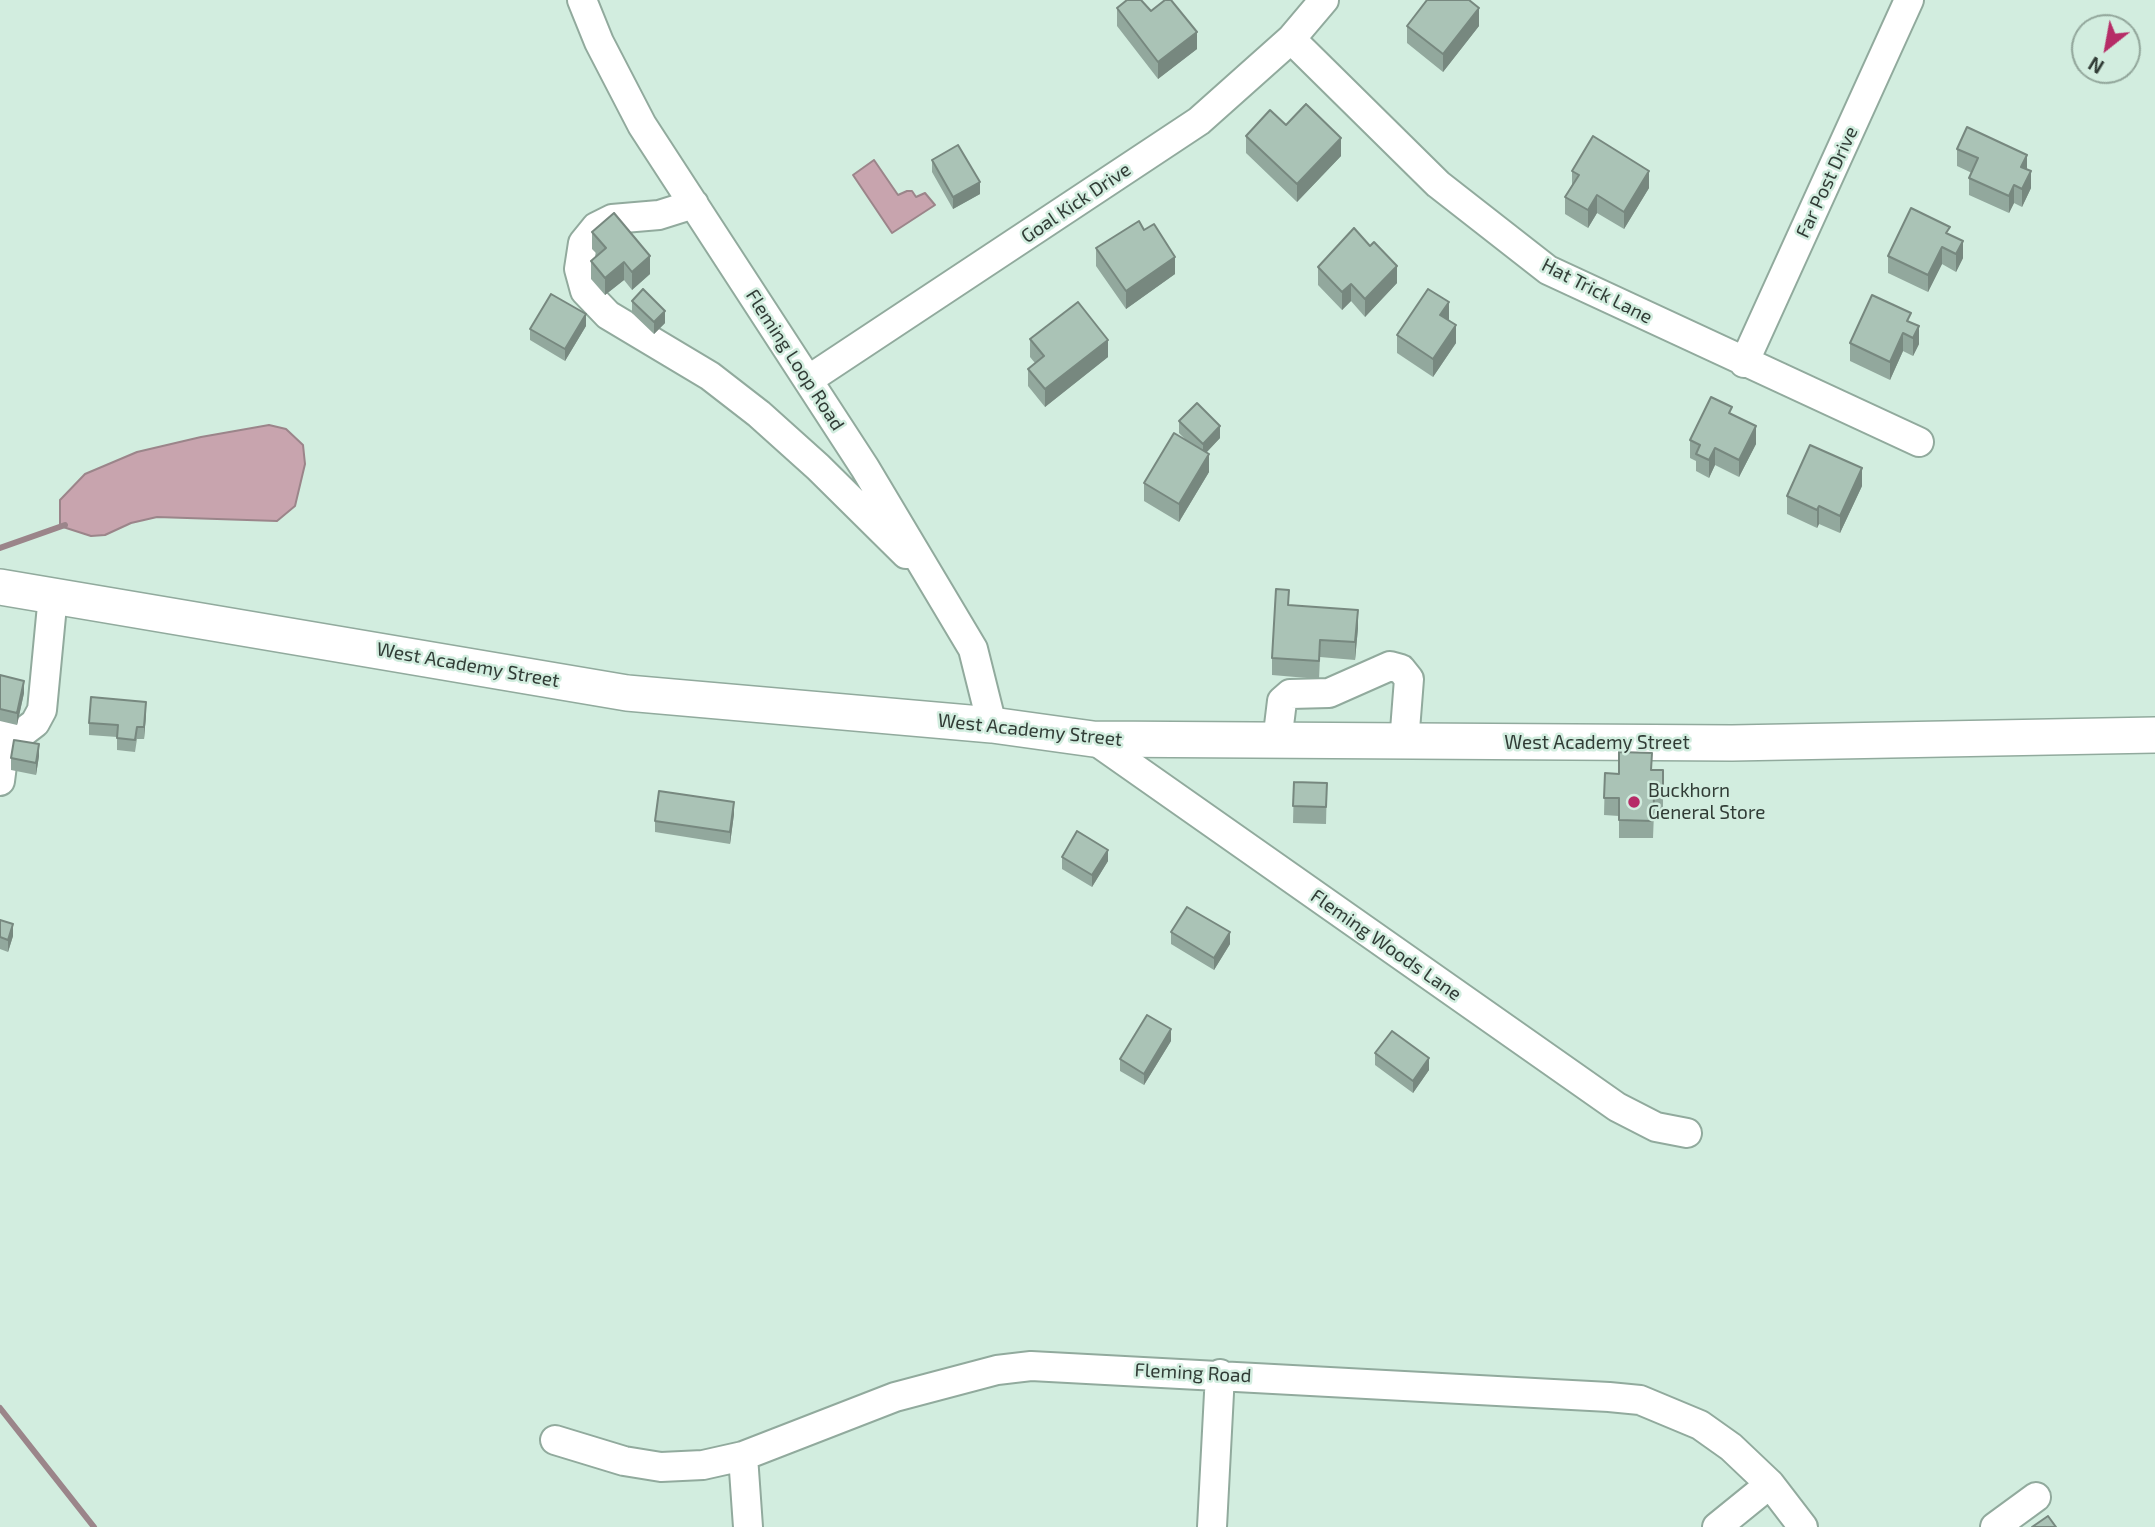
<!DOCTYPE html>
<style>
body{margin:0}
#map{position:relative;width:2155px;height:1527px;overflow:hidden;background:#d2eddf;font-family:"Exo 2",sans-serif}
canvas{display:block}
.north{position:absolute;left:2071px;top:14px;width:70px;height:70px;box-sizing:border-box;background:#d2eddf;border:2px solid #92a69b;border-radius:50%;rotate:211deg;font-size:19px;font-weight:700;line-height:28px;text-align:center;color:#313c36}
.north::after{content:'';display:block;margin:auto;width:24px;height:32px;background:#b62c67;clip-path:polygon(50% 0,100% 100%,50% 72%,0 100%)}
</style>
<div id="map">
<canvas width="2155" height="1527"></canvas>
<div class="north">N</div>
</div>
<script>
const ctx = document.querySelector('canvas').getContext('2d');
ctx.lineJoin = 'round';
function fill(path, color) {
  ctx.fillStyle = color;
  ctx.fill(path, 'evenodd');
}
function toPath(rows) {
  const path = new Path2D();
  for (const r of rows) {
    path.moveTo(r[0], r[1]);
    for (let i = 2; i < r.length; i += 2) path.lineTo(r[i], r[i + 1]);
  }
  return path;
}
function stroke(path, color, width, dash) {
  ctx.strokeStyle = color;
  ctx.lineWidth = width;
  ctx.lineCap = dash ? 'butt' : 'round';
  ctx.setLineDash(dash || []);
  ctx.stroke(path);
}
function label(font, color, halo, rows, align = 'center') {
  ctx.font = font + ' "Exo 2",sans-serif';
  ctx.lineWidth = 5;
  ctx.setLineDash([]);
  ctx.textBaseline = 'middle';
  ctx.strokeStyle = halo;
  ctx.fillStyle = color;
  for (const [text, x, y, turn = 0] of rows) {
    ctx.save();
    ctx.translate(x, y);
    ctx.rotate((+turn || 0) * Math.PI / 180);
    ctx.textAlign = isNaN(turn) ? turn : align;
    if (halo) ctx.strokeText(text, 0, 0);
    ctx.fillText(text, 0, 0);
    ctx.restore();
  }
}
const water = toPath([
 [874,160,898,195,907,191,912,191,916,197,925,193,935,205,892,233,853,175,874,160],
 [269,425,286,429,303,445,305,464,295,506,277,521,157,517,131,523,105,535,91,536,60,526,60,500,85,474,137,452,201,437,269,425]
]);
fill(water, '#c8a4ae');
stroke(water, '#9b858a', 2);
stroke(toPath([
 [0,548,65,525],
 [0,1408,94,1527]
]), '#9b858a', 6);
const minor = toPath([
 [582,0,599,42,642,125,865,468,973,649,992,725],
 [1291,39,1438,184,1548,270,1919,442],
 [694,204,659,215,612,219,596,227,583,243,579,269,585,291,608,315,710,376,759,414,818,467,906,554],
 [1744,363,1909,0],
 [808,380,1199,121,1291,39,1324,0],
 [0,733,18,736,35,723,42,710,53,595],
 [1093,739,1617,1107,1656,1127,1687,1133],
 [1277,742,1282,701,1290,694,1329,693,1390,666,1401,669,1409,679,1404,743],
 [0,781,6,734],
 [555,1440,624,1461,661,1467,703,1465,743,1456,895,1397,997,1370,1031,1366,1609,1397,1640,1400,1700,1425,1731,1447,1770,1484,1803,1527],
 [743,1456,748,1527],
 [1212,1527,1220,1374],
 [1717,1527,1770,1484],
 [1995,1527,2036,1497]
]);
const major = toPath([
 [0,587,627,693,992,725,1093,739,1732,743,2155,735]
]);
stroke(minor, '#91aa9d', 32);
stroke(major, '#91aa9d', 38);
stroke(minor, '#fff', 28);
stroke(major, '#fff', 35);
fill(toPath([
 [1117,8,1151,11,1197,49,1158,79,1117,26],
 [1407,26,1479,26,1443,72,1407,43],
 [1286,125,1341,156,1297,202,1246,153,1246,136],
 [1957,149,2027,169,2031,188,2022,207,2014,203,2009,213,1969,195,1969,178,1972,173,1957,166],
 [932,160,980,194,953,209,932,172],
 [1572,171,1649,188,1624,229,1597,213,1588,228,1565,214,1565,197,1572,185],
 [1144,230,1175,274,1126,309,1096,266,1096,248],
 [592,232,650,274,632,290,624,280,605,295,591,279,591,261,598,255,592,249],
 [1950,234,1963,258,1956,272,1942,264,1928,292,1888,273,1888,256],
 [1318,267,1397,283,1365,317,1351,301,1342,310,1318,285],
 [632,301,665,323,654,334,632,313],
 [1448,320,1456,343,1433,377,1397,353,1397,335],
 [1911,322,1919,344,1913,356,1903,351,1890,380,1850,361,1850,343],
 [586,326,565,361,530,340,530,329],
 [1030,339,1108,357,1045,407,1028,386,1028,369,1035,363,1030,357],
 [1732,415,1756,444,1739,477,1715,465,1709,478,1696,471,1696,461,1690,458,1690,440],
 [1179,421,1220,438,1206,453,1209,472,1179,522,1144,501,1144,483,1188,442,1179,433],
 [1862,486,1840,533,1819,524,1817,528,1787,514,1787,496],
 [1289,605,1358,628,1355,660,1320,657,1319,679,1272,675,1272,658],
 [0,675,24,693,17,725,0,721],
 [146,714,144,739,137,739,135,752,117,750,117,737,89,735,89,723],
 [39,756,36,775,11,770,11,758],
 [1652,770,1663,770,1663,814,1654,813,1653,838,1619,838,1619,816,1604,815,1605,773,1619,774],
 [1294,782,1327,783,1326,824,1293,823],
 [734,814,730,844,655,832,655,821],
 [1062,857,1108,861,1092,887,1062,869],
 [0,920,13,936,8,952,0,949],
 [1171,932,1230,944,1214,970,1171,944],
 [1171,1041,1144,1085,1120,1071,1120,1059],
 [1375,1053,1429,1070,1413,1093,1375,1065]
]), '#92a89d');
fill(toPath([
 [1479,8,1479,26,1443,72,1443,54],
 [1197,32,1197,49,1158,79,1158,62],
 [1341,138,1341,156,1297,202,1297,184],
 [2027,155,2027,173,2021,167],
 [1649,171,1649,188,1624,229,1624,212],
 [2031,171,2031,188,2022,207,2022,189],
 [980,182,980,194,953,209,953,197],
 [2014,185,2014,203,2009,213,2009,196],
 [1597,195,1597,213,1588,228,1588,210],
 [1963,241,1963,258,1956,272,1956,254],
 [1942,247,1942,264,1928,292,1928,275],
 [650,256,650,274,632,290,632,272],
 [1175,257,1175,274,1126,309,1126,291],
 [624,262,624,280,605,295,605,278],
 [1397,266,1397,283,1365,317,1365,299],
 [1351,284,1351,301,1342,310,1342,292],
 [1449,302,1449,320,1440,332,1440,315],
 [665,311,665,323,654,334,654,322],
 [586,314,586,326,565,361,565,349],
 [1456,325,1456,343,1433,377,1433,359],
 [1919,326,1919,344,1913,356,1913,338],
 [1903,333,1903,351,1890,380,1890,362],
 [1108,340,1108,357,1045,407,1045,389],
 [1220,426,1220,438,1203,456,1203,444],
 [1756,426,1756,444,1739,477,1739,460],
 [1715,448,1715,465,1709,478,1709,460],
 [1209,454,1209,472,1179,522,1179,504],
 [1862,468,1862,486,1840,533,1840,516],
 [1819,506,1819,524,1817,528,1817,510],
 [1358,610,1358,628,1355,660,1355,642],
 [24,681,24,693,17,725,17,713],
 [146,702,146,714,144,739,144,727],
 [39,744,39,756,36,775,36,763],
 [734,802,734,814,730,844,730,832],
 [1108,850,1108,861,1092,887,1092,875],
 [13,924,13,936,8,952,8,940],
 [1230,932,1230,944,1214,970,1214,958],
 [1171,1029,1171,1041,1144,1085,1144,1074],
 [1429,1058,1429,1070,1413,1093,1413,1081]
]), '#77887f');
const building = toPath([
 [1127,0,1141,0,1151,11,1165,0,1171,0,1197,32,1158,62,1117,8,1127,0],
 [1427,0,1469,0,1479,8,1443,54,1407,26,1427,0],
 [1306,104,1341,138,1297,184,1246,136,1270,110,1286,125,1306,104],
 [1967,127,2027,155,2021,167,2031,171,2022,189,2014,185,2009,196,1969,178,1978,158,1957,149,1967,127],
 [1593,136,1649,171,1624,212,1597,195,1588,210,1565,197,1579,175,1572,171,1593,136],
 [958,145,980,182,953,197,932,160,958,145],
 [1911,208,1950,227,1946,233,1963,241,1956,254,1942,247,1928,275,1888,256,1911,208],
 [614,213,650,256,632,272,624,262,605,278,591,261,606,248,592,232,614,213],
 [1139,221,1144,230,1154,224,1175,257,1126,291,1096,248,1139,221],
 [1354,228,1370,246,1374,242,1397,266,1365,299,1351,284,1342,292,1318,267,1354,228],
 [643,289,665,311,654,322,632,301,643,289],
 [1428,289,1449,302,1440,315,1456,325,1433,359,1397,335,1428,289],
 [551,294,586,314,565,349,530,329,551,294],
 [1872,295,1911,313,1907,321,1919,326,1913,338,1903,333,1890,362,1850,343,1872,295],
 [1078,302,1108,340,1045,389,1028,369,1044,356,1030,339,1078,302],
 [1711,397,1732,407,1729,413,1756,426,1739,460,1715,448,1709,460,1696,454,1700,445,1690,440,1711,397],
 [1197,403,1220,426,1203,444,1179,421,1197,403],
 [1174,433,1209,454,1179,504,1144,483,1174,433],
 [1810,445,1862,468,1840,516,1819,506,1817,510,1787,496,1810,445],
 [1276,589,1289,590,1288,605,1358,610,1355,642,1320,640,1319,661,1272,658,1276,589],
 [0,675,24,681,17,713,0,709,0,675],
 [91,697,146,702,144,727,137,727,135,740,117,738,118,725,89,723,91,697],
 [14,740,39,744,36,763,11,758,14,740],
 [1619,752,1652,753,1651,770,1663,770,1663,796,1654,796,1653,821,1619,820,1619,798,1604,798,1605,773,1619,774,1619,752],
 [1294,782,1327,783,1326,807,1293,806,1294,782],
 [659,791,734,802,730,832,655,821,659,791],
 [1077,831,1108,850,1092,875,1062,857,1077,831],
 [1187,907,1230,932,1214,958,1171,932,1187,907],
 [0,920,13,924,8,940,0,937,0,920],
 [1147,1015,1171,1029,1144,1074,1120,1059,1147,1015],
 [1392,1031,1429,1058,1413,1081,1375,1053,1392,1031],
 [2048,1516,2056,1527,2032,1527,2048,1516]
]);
fill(building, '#aac3b6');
stroke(building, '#77887f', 2);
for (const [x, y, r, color] of [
 [1634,802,7,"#b62c67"]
]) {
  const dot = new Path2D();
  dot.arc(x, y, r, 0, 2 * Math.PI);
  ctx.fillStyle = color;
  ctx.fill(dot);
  stroke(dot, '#d2eddf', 2.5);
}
label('19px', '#313c36', '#d2eddf', [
 ["Far Post Drive",1827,182,-65],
 ["Goal Kick Drive",1076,203,-34],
 ["Hat Trick Lane",1597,291,27],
 ["Fleming Loop Road",795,360,57],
 ["West Academy Street",468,665,10],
 ["West Academy Street",1030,730,6],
 ["West Academy Street",1597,743],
 ["Fleming Woods Lane",1386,945,35],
 ["Fleming Road",1193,1373,3]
]);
label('19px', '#313c36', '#d2eddf', [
 ["Buckhorn",1648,791],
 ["General Store",1648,813]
], 'left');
</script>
